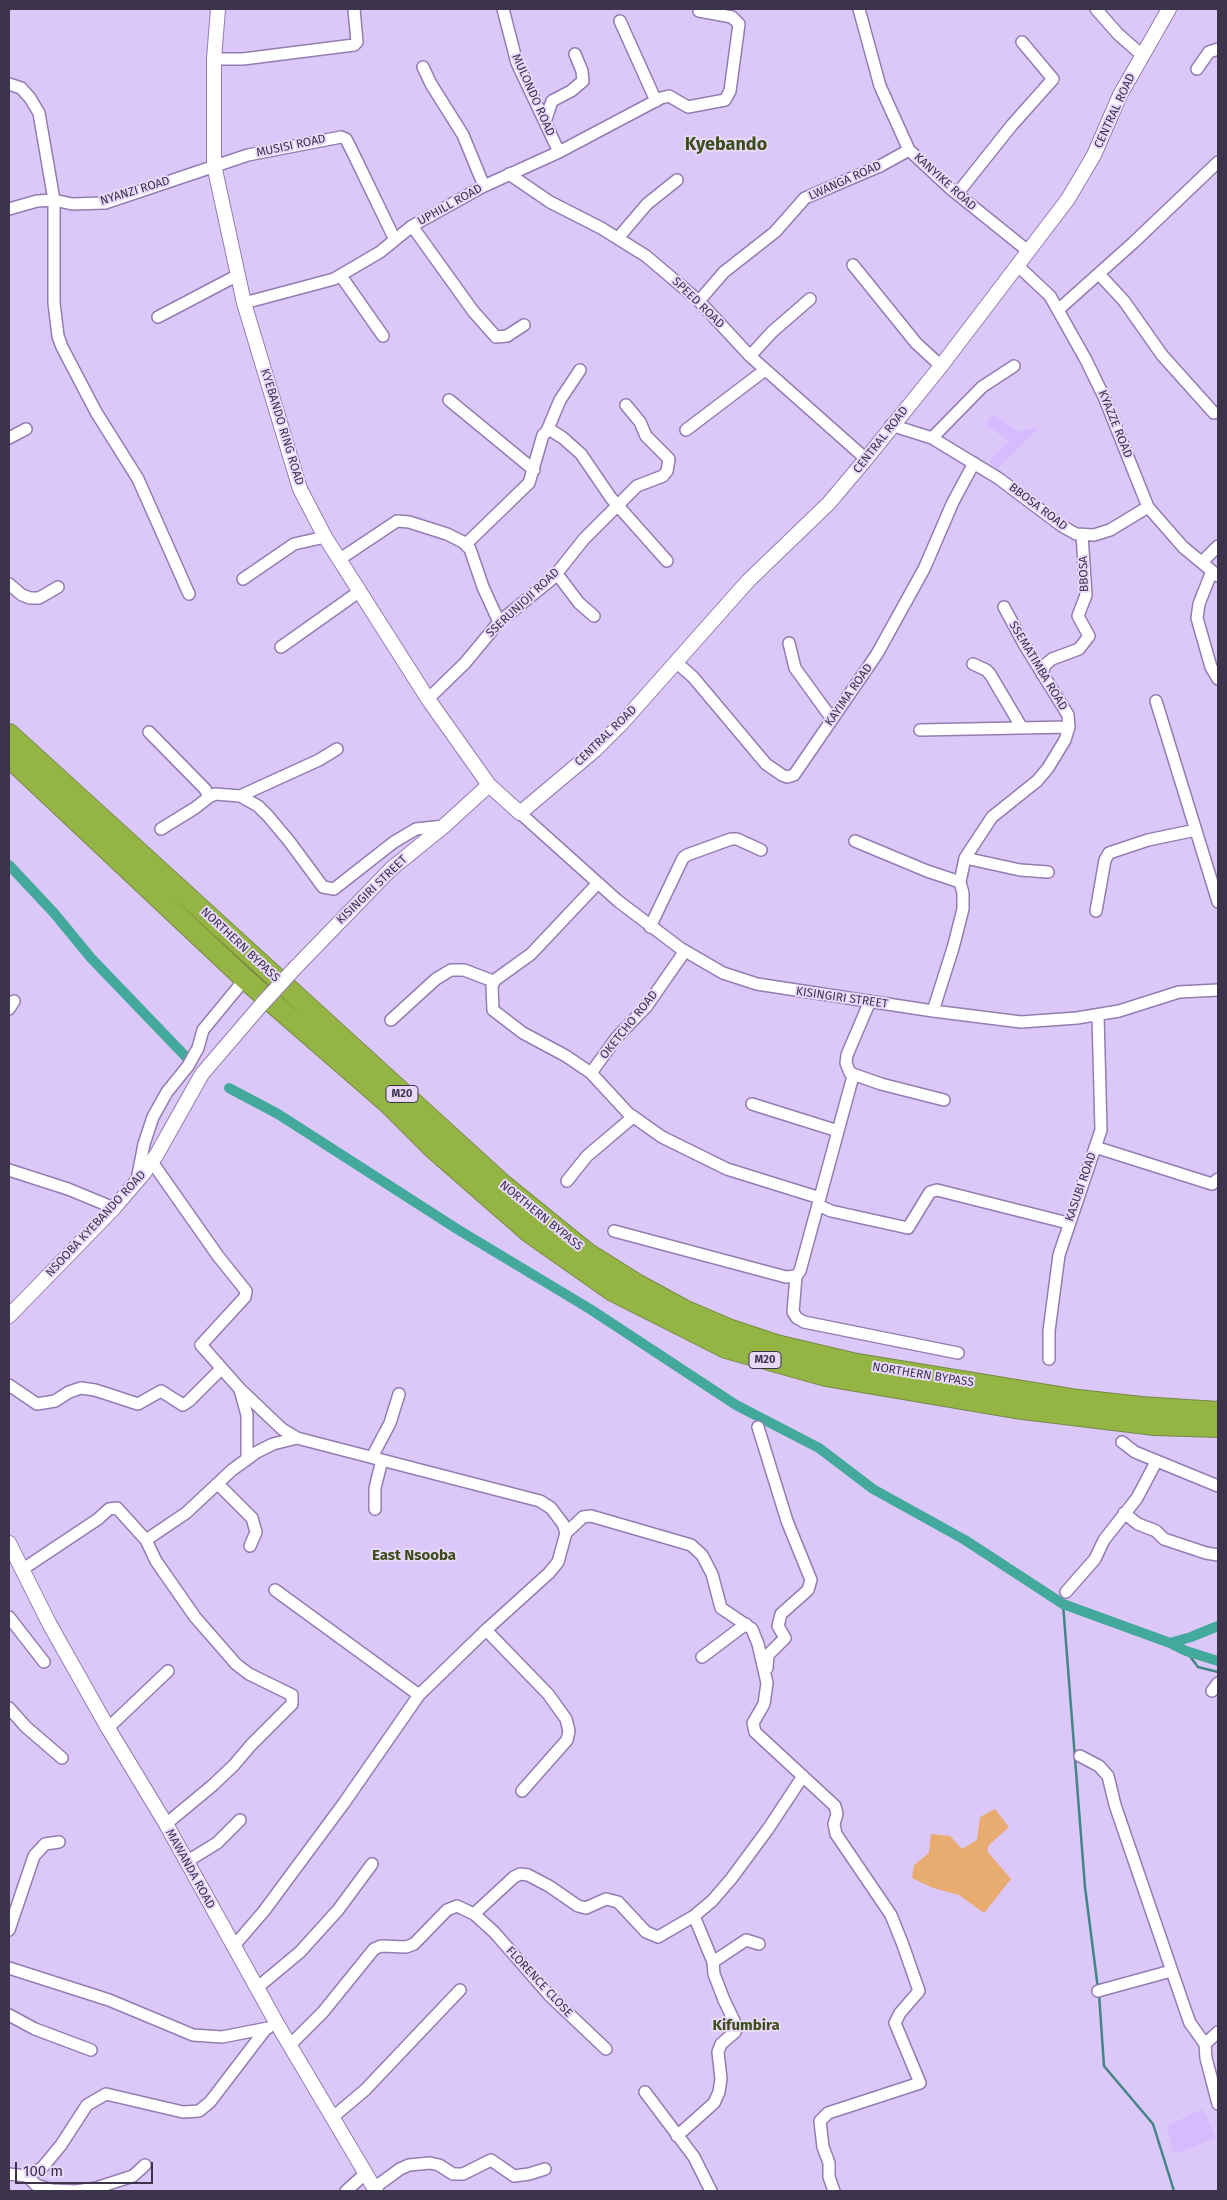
<!DOCTYPE html>
<style>
body{margin:0}
#map{position:relative;width:1227px;height:2200px;overflow:hidden;background:#dcc8f8;font-family:"Fira Sans",sans-serif}
canvas{display:block}
.frame{position:absolute;inset:0;border:10px solid #3d334b;pointer-events:none}
.scale{position:absolute;left:15px;top:2162px;width:138px;height:22px;box-sizing:border-box;border:2px solid #3d334b;border-top:0;padding-left:6px;font-size:15px;line-height:18px;white-space:nowrap;color:#3d334b;-webkit-text-stroke:4px #e7d8fc;paint-order:stroke}
</style>
<div id="map">
<canvas width="1227" height="2200"></canvas>
<div class="frame"></div>
<div class="scale">100 m</div>
</div>
<script>
const ctx = document.querySelector('canvas').getContext('2d');
ctx.lineJoin = 'round';
function fill(path, color) {
  ctx.fillStyle = color;
  ctx.fill(path, 'evenodd');
}
function toPath(rows) {
  const path = new Path2D();
  for (const r of rows) {
    path.moveTo(r[0], r[1]);
    for (let i = 2; i < r.length; i += 2) path.lineTo(r[i], r[i + 1]);
  }
  return path;
}
function stroke(path, color, width, dash) {
  ctx.strokeStyle = color;
  ctx.lineWidth = width;
  ctx.lineCap = dash ? 'butt' : 'round';
  ctx.setLineDash(dash || []);
  ctx.stroke(path);
}
function label(font, color, halo, rows, align = 'center') {
  ctx.font = font + ' "Fira Sans",sans-serif';
  ctx.lineWidth = 4;
  ctx.setLineDash([]);
  ctx.textBaseline = 'middle';
  ctx.strokeStyle = halo;
  ctx.fillStyle = color;
  for (const [text, x, y, turn = 0] of rows) {
    ctx.save();
    ctx.translate(x, y);
    ctx.rotate((+turn || 0) * Math.PI / 180);
    ctx.textAlign = isNaN(turn) ? turn : align;
    if (halo) ctx.strokeText(text, 0, 0);
    ctx.fillText(text, 0, 0);
    ctx.restore();
  }
}
fill(toPath([
 [993,414,1018,432,1027,428,1030,431,1035,427,1037,430,997,469,989,461,1009,441,986,425],
 [1203,2109,1216,2138,1174,2154,1166,2126]
]), '#d8bbfe');
fill(toPath([
 [995,1809,1009,1827,989,1845,987,1851,1011,1879,984,1913,959,1895,933,1888,912,1878,914,1865,929,1853,931,1834,950,1836,962,1849,977,1840,980,1817]
]), '#e8ab70');
stroke(toPath([
 [1063,1604,1085,1887,1098,1989],
 [1186,1651,1198,1667,1218,1672],
 [1099,1994,1104,2066,1153,2124,1174,2191]
]), '#418684', 2.5);
stroke(toPath([
 [9,865,54,913,91,958,189,1060],
 [229,1088,278,1114,457,1229,590,1309,736,1405,819,1448,873,1489,965,1540,1063,1604,1170,1643,1186,1651,1218,1661],
 [1170,1643,1191,1637,1218,1626]
]), '#43a99c', 10);
const minor = toPath([
 [503,9,517,63,559,152],
 [859,9,880,86,909,150,951,189,1028,251],
 [1096,9,1118,34,1143,56],
 [620,21,656,101],
 [214,59,243,59,354,45,357,42,354,9],
 [423,67,431,84,463,135,484,186],
 [1197,69,1209,52,1218,49],
 [9,84,21,88,30,98,39,113,54,200,72,204,105,203,248,155,341,137,346,139,354,155,395,240],
 [545,122,552,101,571,91,583,81,582,71,575,54],
 [509,174,550,202,601,228,646,256,699,301,750,356,866,459],
 [957,194,1012,125,1053,79,1022,42],
 [9,209,37,201,54,200,54,303,58,336,62,347,96,412,138,479,189,594],
 [412,226,473,311,496,337,507,336,524,325],
 [618,238,647,204,677,180],
 [853,265,916,343,941,366],
 [1018,266,1050,296,1086,360,1104,397,1148,507,1183,547,1218,576],
 [1099,274,1124,301,1162,355,1214,413],
 [341,276,383,336],
 [699,301,724,272,775,232,805,198,880,166,909,150],
 [244,303,334,279,380,252,412,226,484,186,559,152,661,98,669,96,688,107,725,100,730,91,739,24,732,17,699,11],
 [1058,310,1133,243,1218,162],
 [158,317,238,275],
 [750,356,772,332,810,299],
 [449,400,534,470],
 [891,425,932,438,998,478,1062,526,1076,534,1094,535,1110,530,1148,507],
 [686,430,765,370],
 [547,431,552,431,563,438,581,454,611,498,667,561],
 [9,438,26,429],
 [932,438,982,387,1014,366],
 [466,544,529,483,543,435,547,431,560,400,580,370],
 [340,559,397,521,409,522,447,534,463,542,470,549,483,587,499,622],
 [1202,562,1218,546],
 [1212,571,1199,604,1197,618,1211,667,1218,679],
 [557,574,579,603,594,616],
 [243,579,294,544,325,537],
 [9,584,22,595,30,598,39,598,58,587],
 [789,643,795,668,832,719],
 [281,647,360,591],
 [677,663,693,677,766,764,782,775,787,777,794,775,877,654,924,569,953,502,974,463],
 [973,664,986,670,990,674,1022,728],
 [1042,674,1045,665,1052,659,1079,649,1089,636,1078,616,1086,595,1082,535],
 [428,699,465,663,499,622,553,578,584,539,637,486,663,476,667,471,669,459,646,436,640,422,626,405],
 [1156,701,1218,902],
 [920,730,1069,727],
 [149,732,205,789,209,797],
 [240,796,319,760,337,749],
 [520,813,618,901,680,948,723,973,757,984,933,1011,1021,1022,1077,1018,1119,1011,1179,992,1218,990],
 [161,829,195,808,209,797,215,794,240,796,258,806,268,816,289,841,323,887,334,889,394,842,416,829,444,826],
 [855,841,927,871,960,882],
 [965,858,1020,870,1048,872],
 [598,883,531,954,495,980,492,986,493,1010,523,1033,566,1056,591,1073,628,1113,662,1137,727,1169,820,1198],
 [1096,911,1105,860,1109,853,1148,840,1196,830],
 [650,927,683,858,687,855,731,839,737,839,761,850],
 [870,1001,847,1055,846,1063,850,1073,881,1084,944,1100],
 [9,1009,14,1001],
 [933,1011,953,948,963,909,963,893,960,882,965,858,992,817,1037,781,1048,768,1065,740,1069,727,1068,715,1024,644,1004,607],
 [391,1020,436,979,451,970,464,970,493,981],
 [591,1073,617,1037,646,1007,685,951],
 [752,1104,838,1131],
 [1095,1147,1212,1184,1218,1179],
 [152,1162,218,1256,246,1291,245,1297,201,1345,239,1388,282,1429,297,1438],
 [9,1170,68,1189,114,1208],
 [137,1180,144,1144,153,1117,167,1092,188,1066,198,1048,203,1030,245,979],
 [567,1181,587,1156,633,1117],
 [818,1205,831,1211,908,1228,930,1192,937,1190,1068,1223],
 [614,1231,786,1277,796,1276,800,1271,853,1076],
 [796,1276,793,1312,797,1318,804,1322,958,1353],
 [1049,1359,1049,1331,1059,1255,1101,1130,1098,1015],
 [9,1385,37,1404,55,1401,69,1392,81,1388,95,1390,138,1404,161,1391,183,1405,189,1401,221,1369],
 [240,1390,247,1415,247,1459],
 [758,1427,787,1521,811,1580,808,1590,781,1614,778,1626,785,1638,768,1655,767,1668],
 [1122,1442,1135,1452,1218,1486],
 [372,1457,390,1423,399,1394],
 [218,1484,252,1518,256,1532,250,1546],
 [375,1509,375,1488,382,1460],
 [1124,1513,1138,1524,1156,1531,1164,1539,1206,1553,1218,1555],
 [566,1533,583,1517,591,1516,691,1545,702,1555,712,1574,721,1608,752,1629,758,1644,767,1683,764,1704,753,1723,755,1732,835,1806,837,1814,834,1824,836,1834,891,1915,903,1945,919,1991,900,2013,895,2023,920,2083,828,2113,820,2121,823,2147,829,2163,829,2177,834,2191],
 [146,1540,186,1513,232,1470,257,1452,273,1444,297,1438,540,1501,551,1508,563,1524,566,1533,558,1562,549,1573,486,1630,419,1695,344,1803,264,1911,233,1947],
 [23,1569,98,1519,109,1509,117,1508,146,1540,156,1561,195,1617,236,1664,249,1674,292,1695,292,1704,251,1745,234,1765,213,1785,166,1824],
 [275,1590,419,1695],
 [1066,1592,1095,1559,1104,1540,1137,1498,1156,1462],
 [9,1617,44,1662],
 [486,1630,548,1694,566,1719,569,1731,567,1740,522,1791],
 [702,1657,746,1624],
 [1212,1691,1218,1683],
 [9,1708,26,1727,62,1758],
 [108,1728,168,1671],
 [1080,1756,1099,1766,1108,1776,1115,1805,1186,2012,1190,2023,1205,2044],
 [186,1862,217,1843,240,1820],
 [474,1914,514,1877,520,1874,528,1875,549,1886,578,1906,586,1908,606,1899,618,1902,646,1932,658,1937,694,1916,712,1901,731,1879,768,1829,803,1776],
 [9,1930,34,1856,45,1844,59,1842],
 [713,1962,746,1940,759,1944],
 [9,1968,109,2000,193,2035,222,2037,268,2028],
 [258,1987,300,1952,338,1910,372,1864],
 [1098,1991,1171,1971],
 [9,2015,35,2029,91,2050],
 [291,2044,323,2012,374,1949,381,1946,406,1947,414,1944,447,1910,457,1906,474,1914,494,1932,550,1996,606,2049],
 [1205,2044,1206,2058,1218,2104],
 [1205,2044,1218,2032],
 [645,2092,694,2157,711,2191],
 [333,2117,365,2090,460,1990],
 [677,2136,714,2103,719,2092,721,2079,718,2052,721,2044,735,2032,737,2027,724,2000,714,1974,713,1962,694,1916],
 [9,2174,27,2176,42,2168,61,2145,87,2105,106,2094,183,2112,199,2111,210,2102,265,2030],
 [27,2176,36,2185,52,2190,76,2191,96,2188,133,2176,145,2165],
 [374,2188,400,2169,409,2165,430,2163,439,2165,453,2174,463,2174,491,2160,514,2176,529,2174,545,2169],
 [346,2191,366,2173]
]);
const tertiary = toPath([
 [218,9,214,59,214,165,244,303,300,489,325,537,428,699,489,785,520,813,595,750,622,723,748,581,829,503,866,459,941,366,1068,199,1094,155,1120,95,1169,9],
 [296,967,391,869,444,826,489,785],
 [9,1316,114,1208,144,1173,157,1154,202,1074,262,1004],
 [9,1543,50,1625,108,1728,166,1824,276,2022,376,2191]
]);
const motorway = toPath([
 [9,734,502,1184,587,1253,638,1285,684,1310,731,1330,776,1345,852,1363,1078,1400,1141,1407,1218,1412],
 [9,757,245,979,389,1104,434,1149,529,1232,613,1291,726,1348,826,1376,1015,1408,1155,1425,1218,1427]
]);
stroke(minor, '#947cb3', 14);
stroke(tertiary, '#947cb3', 16);
stroke(motorway, '#768846', 22);
stroke(minor, '#fff', 11);
stroke(tertiary, '#fff', 14);
stroke(motorway, '#94b543', 20);
const tertiaryBridge = toPath([
 [262,1004,296,967]
]);
stroke(tertiaryBridge, '#947cb3', 16, []);
stroke(tertiaryBridge, '#fff', 14);
for (const [x, y, w] of [
 [402,1094,32],
 [765,1360,32]
]) {
  const box = new Path2D();
  box.roundRect(x - w / 2, y - 8.5, w, 17, 4);
  ctx.fillStyle = '#e7d8fc';
  ctx.fill(box);
  stroke(box, '#3d334b', 1);
}
label('bold 11px', '#3d334b', null, [
 ["M20",402,1094],
 ["M20",765,1360]
]);
label('12px', '#3d334b', '#e7d8fc', [
 ["MULONDO ROAD",533,95,66],
 ["CENTRAL ROAD",1115,111,-65],
 ["MUSISI ROAD",291,146,-12],
 ["LWANGA ROAD",845,181,-24],
 ["KANYIKE ROAD",945,182,42],
 ["NYANZI ROAD",135,191,-17],
 ["UPHILL ROAD",450,205,-29],
 ["SPEED ROAD",698,303,44],
 ["KYAZZE ROAD",1115,424,68],
 ["KYEBANDO RING ROAD",282,427,73],
 ["CENTRAL ROAD",881,440,-52],
 ["BBOSA ROAD",1038,507,37],
 ["BBOSA",1084,574,-92],
 ["SSERUNJOJI ROAD",523,603,-43],
 ["SSEMATIMBA ROAD",1038,666,59],
 ["KAYIMA ROAD",849,695,-55],
 ["CENTRAL ROAD",606,736,-44],
 ["KISINGIRI STREET",372,890,-44],
 ["NORTHERN BYPASS",240,945,43],
 ["KISINGIRI STREET",842,998,8],
 ["OKETCHO ROAD",629,1025,-51],
 ["KASUBI ROAD",1081,1187,-71],
 ["NORTHERN BYPASS",541,1216,39],
 ["NSOOBA KYEBANDO ROAD",96,1224,-47],
 ["NORTHERN BYPASS",923,1375,9],
 ["MAWANDA ROAD",190,1869,61],
 ["FLORENCE CLOSE",539,1982,47]
]);
label('bold 15px', '#3d4d17', '#e7d8fc', [
 ["East Nsooba",414,1556],
 ["Kifumbira",746,2026]
]);
label('bold 18px', '#3d4d17', '#e7d8fc', [
 ["Kyebando",726,145]
]);
</script>
